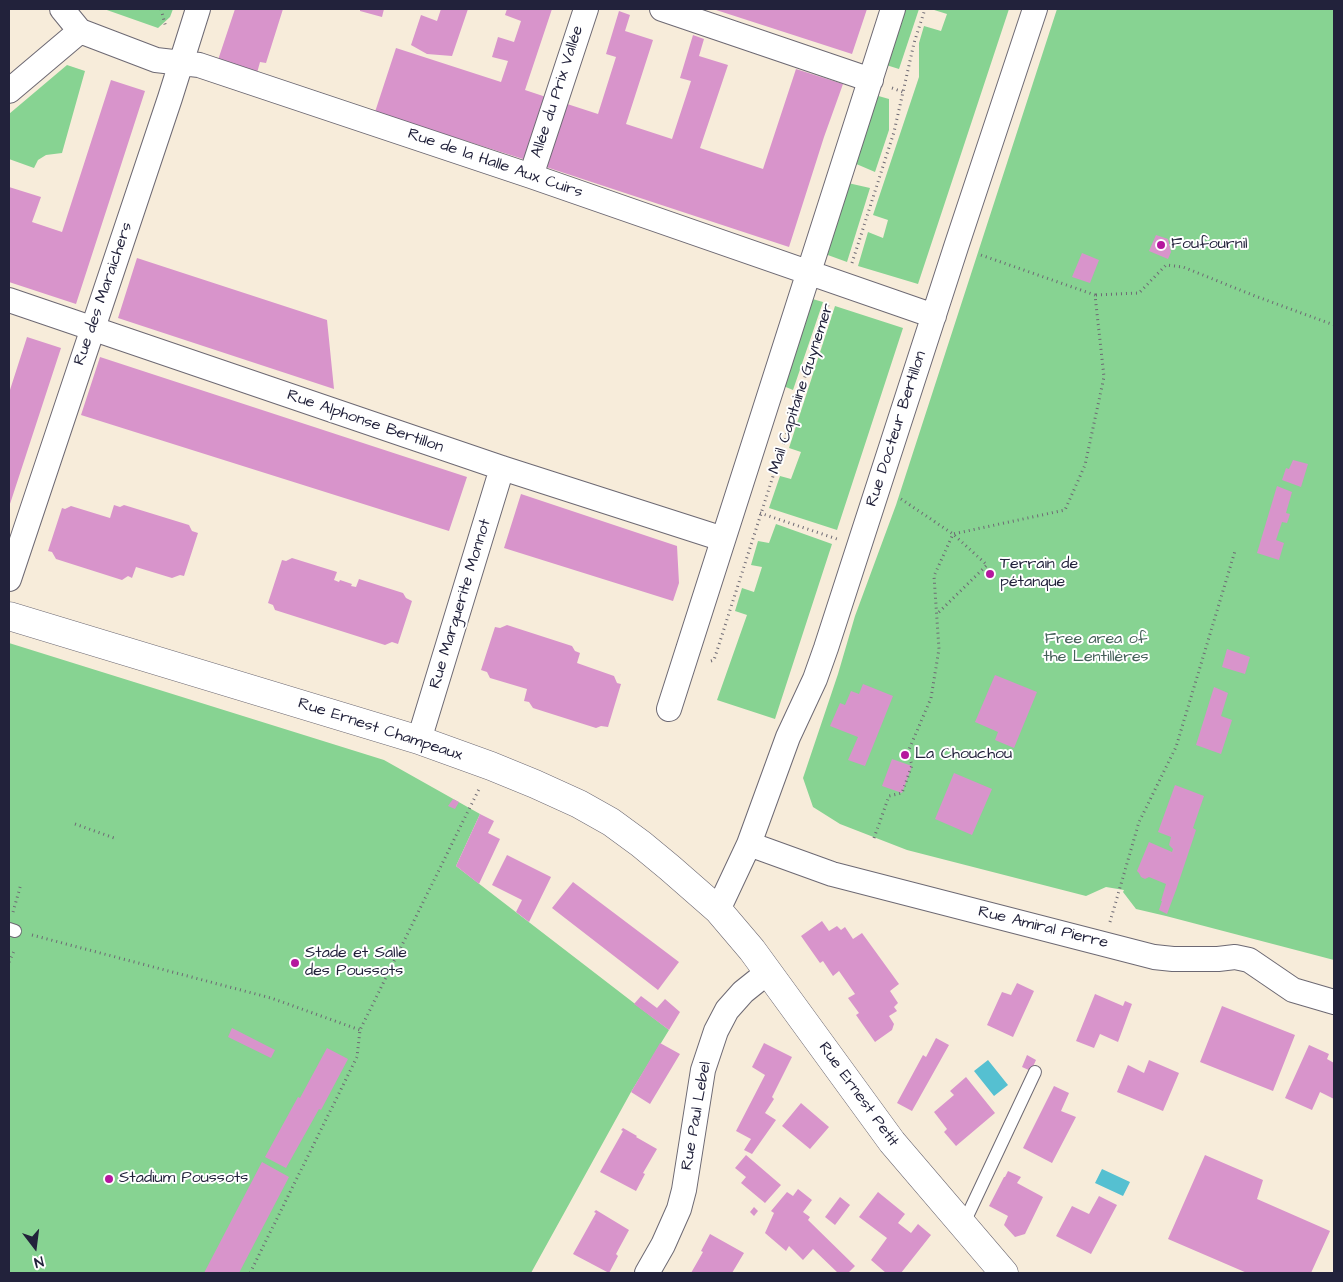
<!DOCTYPE html>
<meta charset="utf-8">
<style>
body{margin:0}
#map{position:relative;width:1343px;height:1282px;overflow:hidden;background:#f7ecda;font-family:"Architects Daughter",sans-serif}
canvas{display:block}
.frame{position:absolute;inset:0;border:10px solid #22223b;pointer-events:none}
.north{position:absolute;left:10px;top:1222px;width:50px;height:50px;-webkit-text-stroke:4px #fff;paint-order:stroke;rotate:165deg;font-size:14px;font-weight:700;line-height:20px;text-align:center;color:#22223b}
.north::after{content:'';display:block;margin:auto;width:18px;height:22px;background:#22223b;clip-path:polygon(50% 0,100% 100%,50% 72%,0 100%)}
</style>
<div id="map">
<canvas width="1343" height="1282"></canvas>
<div class="frame"></div>
<div class="north">N</div>
</div>
<script>
const ctx = document.querySelector('canvas').getContext('2d');
ctx.lineJoin = 'round';
function fill(path, color) {
  ctx.fillStyle = color;
  ctx.fill(path, 'evenodd');
}
function toPath(rows) {
  const path = new Path2D();
  for (const r of rows) {
    path.moveTo(r[0], r[1]);
    for (let i = 2; i < r.length; i += 2) path.lineTo(r[i], r[i + 1]);
  }
  return path;
}
function stroke(path, color, width, dash) {
  ctx.strokeStyle = color;
  ctx.lineWidth = width;
  ctx.lineCap = dash ? 'butt' : 'round';
  ctx.setLineDash(dash || []);
  ctx.stroke(path);
}
function label(font, color, halo, rows, align = 'center') {
  ctx.font = font + ' "Architects Daughter",sans-serif';
  ctx.lineWidth = 4;
  ctx.setLineDash([]);
  ctx.textBaseline = 'middle';
  ctx.strokeStyle = halo;
  ctx.fillStyle = color;
  for (const [text, x, y, turn = 0] of rows) {
    ctx.save();
    ctx.translate(x, y);
    ctx.rotate((+turn || 0) * Math.PI / 180);
    ctx.textAlign = isNaN(turn) ? turn : align;
    if (halo) ctx.strokeText(text, 0, 0);
    ctx.fillText(text, 0, 0);
    ctx.restore();
  }
}
fill(toPath([
 [104,9,173,9,170,17,158,28],
 [902,9,919,9,899,69,883,64],
 [931,9,1009,9,918,284,858,266,868,232,883,238,888,220,873,215,919,77,919,43,924,26,941,31,947,14],
 [1057,9,1334,9,1334,960,1166,916,1136,909,1123,892,1124,890,1106,887,1086,896,907,850,840,824,813,807,803,778,838,674,855,616,896,505],
 [67,65,85,71,62,153,46,155,38,160,34,168,9,159,9,114],
 [875,95,889,99,889,130,875,172,854,163],
 [848,183,870,188,847,262,825,254],
 [809,298,823,302,793,390,781,385],
 [835,306,903,328,837,530,769,508,780,476,791,479,801,452,789,448],
 [776,524,832,544,775,719,717,700,747,615,735,611,742,588,754,592,762,567,751,565,758,541,769,543],
 [9,643,384,760,480,814,456,866,669,1030,631,1092,531,1273,9,1273]
]), '#87d392');
fill(toPath([
 [988,1060,1008,1085,994,1096,974,1071],
 [1102,1169,1130,1182,1123,1196,1095,1183]
]), '#55c0d1');
fill(toPath([
 [235,9,283,9,266,63,260,62,257,73,218,60],
 [360,9,384,9,382,17,360,11],
 [441,9,468,9,452,56,427,54,411,45,421,15,437,21],
 [507,9,552,9,525,90,546,97,526,160,375,112,396,48,501,82,508,61,492,57,498,37,514,42,521,21,505,15],
 [713,9,867,9,852,54],
 [619,11,630,15,625,31,653,40,626,124,672,139,691,81,680,78,693,35,704,39,699,56,728,65,700,148,763,169,796,69,843,84,824,137,789,247,540,165,561,102,598,114,616,57,606,54],
 [111,80,145,91,76,304,9,282,9,187,41,197,32,222,62,232],
 [1156,235,1168,239,1171,252,1168,259,1149,251],
 [1082,253,1099,260,1090,283,1072,277],
 [137,258,327,320,334,389,118,318],
 [27,337,61,348,9,507,9,393],
 [100,357,467,477,449,531,81,415],
 [1293,460,1308,464,1301,487,1282,480,1286,468,1289,469],
 [1277,486,1292,492,1286,513,1290,514,1287,523,1282,522,1276,540,1284,543,1279,560,1257,553],
 [521,494,677,546,679,583,673,601,504,548],
 [114,505,120,507,124,505,189,525,192,531,198,533,184,576,180,575,172,578,136,567,132,578,128,576,122,580,56,559,52,552,48,551,62,508,65,509,71,506,110,518],
 [292,558,337,572,334,580,339,582,340,580,352,584,351,586,356,587,359,579,403,593,406,598,412,601,398,644,392,642,385,645,275,610,273,605,268,603,282,560,286,561],
 [507,625,572,646,575,651,580,653,577,663,614,676,617,683,621,684,608,727,601,726,596,728,533,708,529,702,524,701,527,689,490,678,487,672,481,670,495,627,500,628],
 [1227,649,1250,657,1245,674,1222,667],
 [995,675,1037,692,1014,748,995,740,998,732,975,722],
 [863,684,893,696,865,766,848,760,858,737,830,726,840,703,845,705,851,691,859,694],
 [1214,687,1228,693,1221,716,1232,720,1221,754,1196,745],
 [892,759,912,766,902,793,882,786],
 [954,773,992,789,972,835,935,819],
 [1175,785,1204,796,1193,828,1196,830,1176,890,1167,914,1159,910,1162,901,1161,901,1166,884,1149,877,1145,879,1141,877,1139,873,1137,871,1149,842,1172,852,1173,849,1169,845,1171,837,1158,832],
 [453,799,459,802,455,809,448,806],
 [480,814,494,821,488,833,500,839,479,884,456,866],
 [507,855,551,877,529,922,516,912,522,900,492,885],
 [573,882,679,962,658,990,552,908],
 [822,921,829,931,837,926,841,930,845,927,853,939,862,933,899,984,890,991,898,1003,894,1007,897,1011,889,1016,894,1024,892,1030,875,1042,856,1015,859,1013,848,998,855,994,839,971,833,976,823,961,820,963,801,936],
 [1017,983,1034,991,1013,1037,987,1025,1002,992,1011,995],
 [1095,994,1123,1006,1125,1001,1132,1004,1118,1042,1100,1034,1094,1048,1076,1041],
 [641,996,657,1008,665,999,680,1012,669,1030,634,1004],
 [1222,1006,1295,1035,1273,1091,1200,1062],
 [232,1028,275,1050,271,1058,228,1037],
 [936,1038,949,1045,912,1111,897,1103,923,1055,926,1057],
 [660,1043,680,1054,650,1104,631,1092],
 [764,1043,792,1057,772,1097,774,1099,765,1113,776,1120,752,1154,744,1150,751,1139,736,1131,765,1075,752,1067],
 [1309,1045,1329,1054,1327,1059,1334,1063,1334,1099,1320,1092,1312,1110,1285,1098],
 [327,1048,348,1059,321,1110,319,1109,286,1168,265,1157,298,1097,300,1098],
 [1027,1055,1036,1060,1031,1071,1022,1067],
 [1149,1060,1179,1073,1163,1111,1117,1092,1128,1065,1144,1073],
 [966,1077,995,1113,956,1146,944,1132,947,1129,934,1112,954,1095,950,1091],
 [1054,1086,1069,1093,1061,1111,1076,1117,1052,1163,1023,1148],
 [801,1103,829,1127,810,1149,782,1126],
 [623,1128,637,1136,636,1137,657,1149,643,1173,645,1174,636,1191,600,1172,623,1131,621,1130],
 [746,1155,781,1185,765,1203,741,1183,746,1177,735,1168],
 [1205,1155,1263,1180,1257,1199,1330,1231,1311,1273,1247,1273,1168,1239],
 [262,1162,289,1177,239,1273,204,1273],
 [1008,1171,1021,1177,1017,1183,1043,1197,1025,1234,1015,1237,1004,1225,1008,1216,989,1206,1004,1177,1005,1177],
 [798,1189,812,1200,803,1212,810,1217,808,1220,855,1266,848,1273,838,1273,813,1249,803,1260,789,1246,786,1251,765,1233,774,1213,771,1211,787,1192,793,1196],
 [878,1192,905,1214,898,1223,911,1233,918,1224,931,1235,901,1273,886,1273,871,1260,887,1238,859,1217],
 [1099,1196,1117,1205,1091,1254,1056,1236,1072,1206,1089,1214],
 [840,1197,850,1205,835,1225,825,1217],
 [754,1207,758,1211,754,1216,750,1212],
 [596,1210,629,1230,616,1254,618,1256,609,1273,573,1254,596,1213,594,1212],
 [710,1234,744,1253,732,1273,691,1273,703,1252,701,1251]
]), '#d894cb');
const lane = toPath([
 [9,929,15,931],
 [963,1225,1035,1072]
]);
const street = toPath([
 [62,9,80,31,156,60,199,65,531,176,934,316],
 [662,9,871,80],
 [9,91,80,31],
 [531,176,586,9],
 [9,300,502,468,723,539],
 [9,579,170,98,198,9],
 [669,709,893,9],
 [419,740,502,468],
 [749,844,832,874,1154,957,1173,959,1218,959,1235,957,1249,960,1293,990,1334,1002],
 [718,910,749,844,788,737,815,679,826,648,956,247,1035,9],
 [647,1273,663,1245,679,1209,684,1190,703,1070,716,1031,727,1010,743,992,768,972]
]);
const secondary = toPath([
 [9,616,419,740,491,766,535,784,579,804,611,822,641,844,670,868,718,910,752,950,892,1142,1004,1273]
]);
stroke(lane, '#6d6973', 14);
stroke(street, '#6d6973', 26);
stroke(secondary, '#6d6973', 29);
stroke(toPath([
 [161,9,166,28],
 [892,88,903,92],
 [852,263,894,132,914,43,925,9],
 [1096,295,1139,293,1166,265,1183,267,1255,296,1334,325],
 [901,499,953,534,987,565,937,614],
 [760,513,837,539],
 [711,661,714,660,828,305],
 [75,824,117,839],
 [874,838,889,796,902,793,912,765,908,752,931,698,939,649,934,576,953,534,1065,510,1085,465,1104,377,1095,295,978,254],
 [13,912,21,884],
 [1110,922,1139,822,1176,747,1235,551],
 [32,935,271,998,360,1030],
 [9,962,15,949],
 [250,1273,357,1057,360,1030,479,789]
]), '#6d6973', 3, [1, 4]);
stroke(lane, '#fff', 12);
stroke(street, '#fff', 24);
stroke(secondary, '#fff', 28);
for (const [x, y, r, color] of [
 [1161,245,5,"#b5179e"],
 [990,574,5,"#b5179e"],
 [905,755,5,"#b5179e"],
 [295,963,5,"#b5179e"],
 [109,1179,5,"#b5179e"]
]) {
  const dot = new Path2D();
  dot.arc(x, y, r, 0, 2 * Math.PI);
  ctx.fillStyle = color;
  ctx.fill(dot);
  stroke(dot, '#fff', 2);
}
label('16px', '#22223b', '#fff', [
 ["Allée du Prix Vallée",558,92,-72],
 ["Rue de la Halle Aux Cuirs",495,164,19],
 ["Rue des Maraichers",104,294,-71],
 ["Mail Capitaine Guynemer",802,389,-72],
 ["Rue Alphonse Bertillon",365,422,19],
 ["Rue Docteur Bertillon",897,429,-72],
 ["Rue Marguerite Monnot",461,604,-73],
 ["Rue Ernest Champeaux",380,730,18],
 ["Rue Amiral Pierre",1043,928,14],
 ["Rue Ernest Petit",858,1095,54],
 ["Rue Paul Lebel",697,1116,-80]
]);
label('16px', '#22223b', '#fff', [
 ["Foufournil",1171,245],
 ["Terrain de",1000,565],
 ["pétanque",1000,583],
 ["La Chouchou",915,755],
 ["Stade et Salle",305,954],
 ["des Poussots",305,972],
 ["Stadium Poussots",119,1179]
], 'left');
label('16px', '#456059', '#fff', [
 ["Free area of",1096,640],
 ["the Lentillères",1096,658]
]);
</script>
